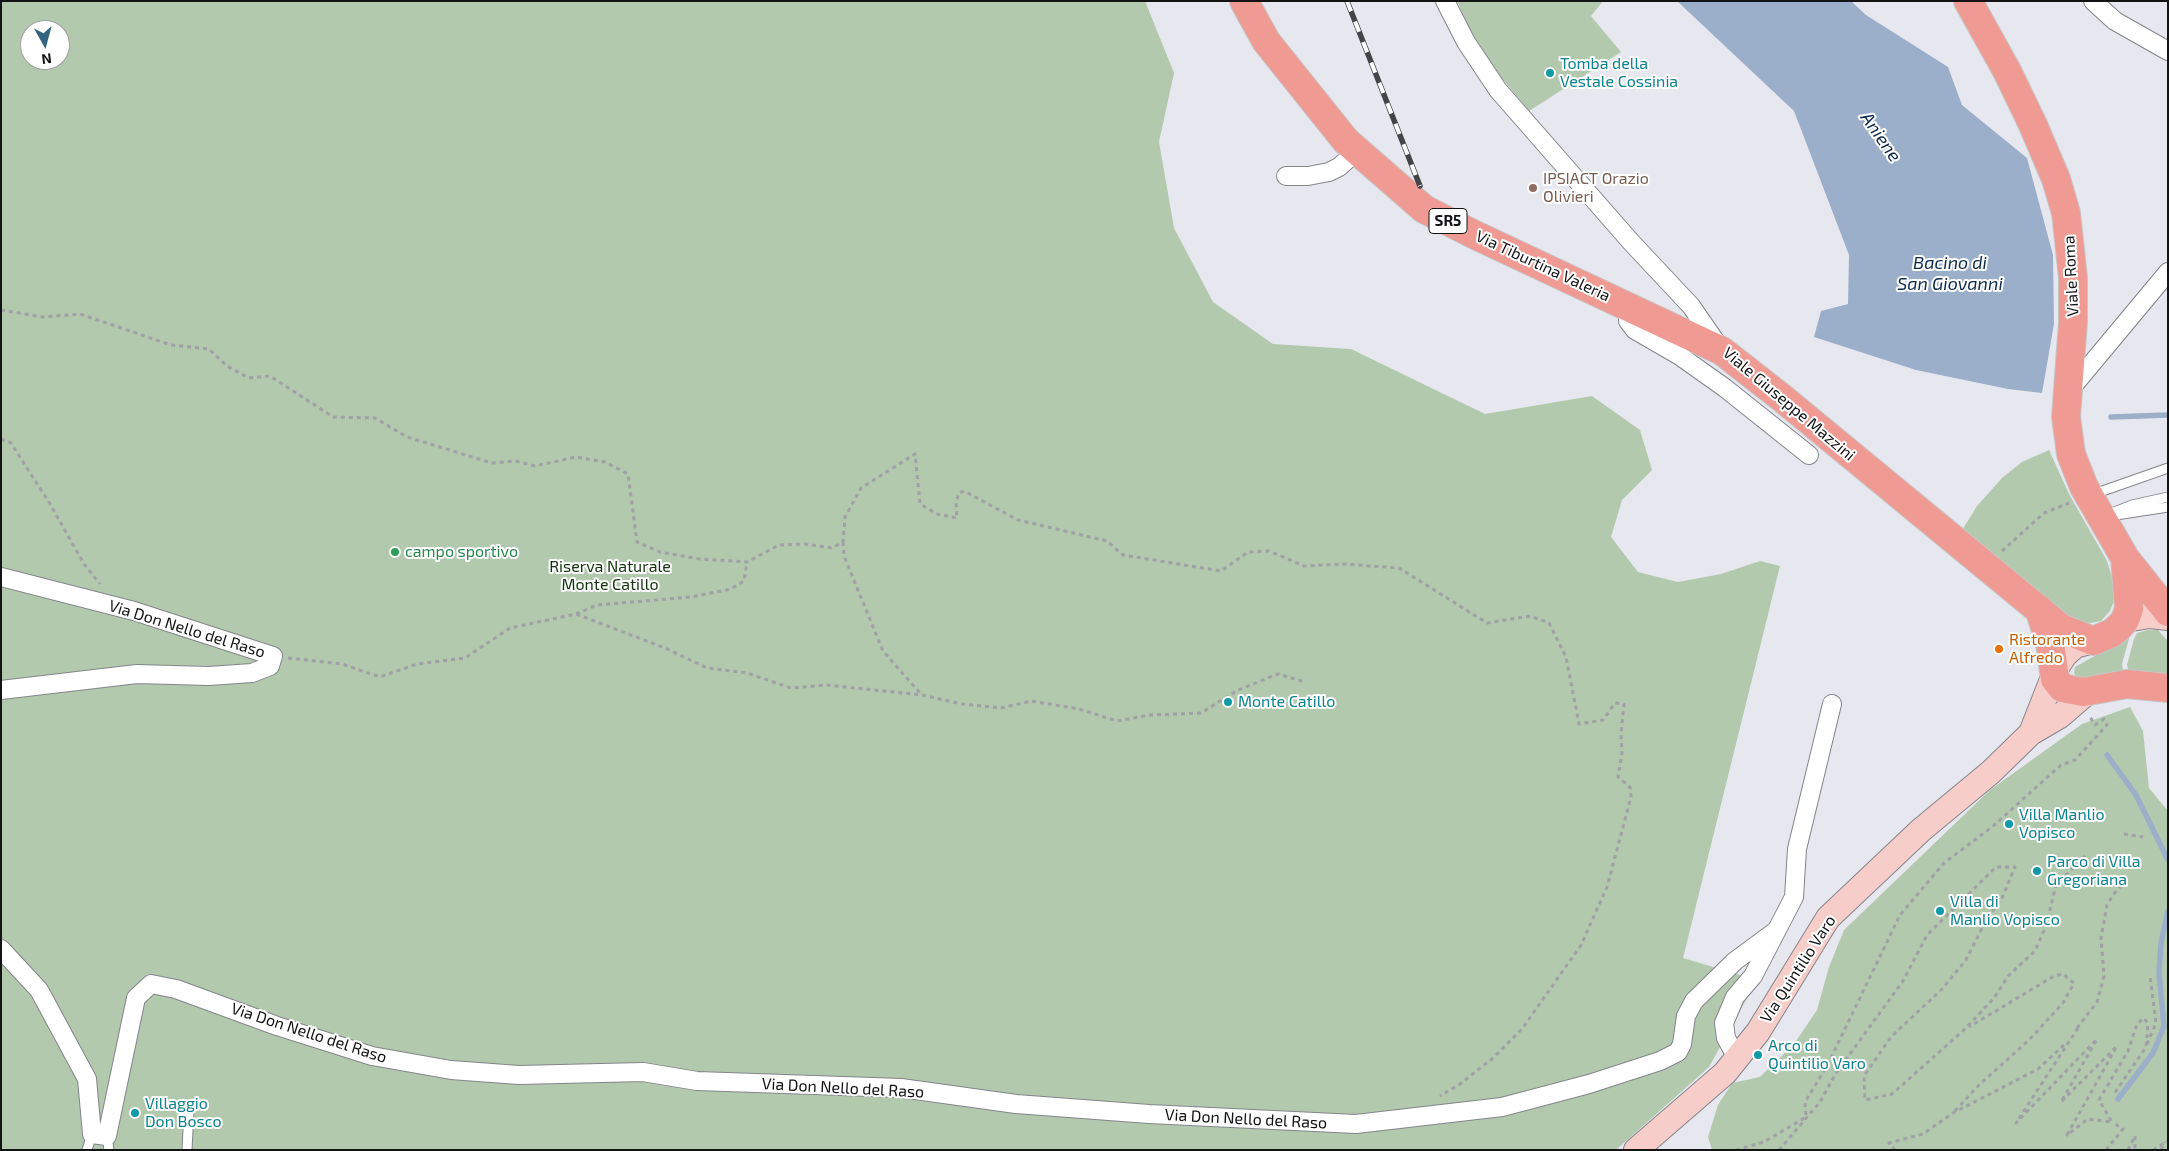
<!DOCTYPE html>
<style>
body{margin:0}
#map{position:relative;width:2169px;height:1151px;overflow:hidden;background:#e7e7ef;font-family:"Exo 2",sans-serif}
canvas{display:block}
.frame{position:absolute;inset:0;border:2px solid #131316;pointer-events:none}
.north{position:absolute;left:20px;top:20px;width:50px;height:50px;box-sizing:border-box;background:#fff;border:1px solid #a1a1a2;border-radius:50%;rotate:173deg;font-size:14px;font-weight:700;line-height:20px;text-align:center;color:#131316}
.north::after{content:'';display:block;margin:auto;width:18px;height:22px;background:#336482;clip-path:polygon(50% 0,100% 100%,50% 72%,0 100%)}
</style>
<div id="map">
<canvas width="2169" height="1151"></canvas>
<div class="frame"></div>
<div class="north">N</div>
</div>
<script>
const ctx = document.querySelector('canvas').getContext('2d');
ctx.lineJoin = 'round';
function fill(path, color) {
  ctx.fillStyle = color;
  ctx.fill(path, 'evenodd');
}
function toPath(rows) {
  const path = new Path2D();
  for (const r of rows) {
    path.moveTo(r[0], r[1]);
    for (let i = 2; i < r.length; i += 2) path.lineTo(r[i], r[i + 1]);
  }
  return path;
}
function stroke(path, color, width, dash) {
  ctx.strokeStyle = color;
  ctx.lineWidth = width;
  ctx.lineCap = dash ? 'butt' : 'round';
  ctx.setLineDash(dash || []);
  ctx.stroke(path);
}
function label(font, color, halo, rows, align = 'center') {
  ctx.font = font + ' "Exo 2",sans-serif';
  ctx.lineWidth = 4;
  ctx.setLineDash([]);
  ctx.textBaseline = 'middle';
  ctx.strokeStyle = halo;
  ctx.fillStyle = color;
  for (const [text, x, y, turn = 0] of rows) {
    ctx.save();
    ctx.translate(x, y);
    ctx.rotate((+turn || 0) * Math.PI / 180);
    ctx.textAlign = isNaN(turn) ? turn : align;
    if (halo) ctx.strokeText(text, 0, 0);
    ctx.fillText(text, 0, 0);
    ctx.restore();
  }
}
fill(toPath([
 [1,1,1145,1,1174,73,1159,142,1174,228,1213,302,1273,344,1351,349,1485,414,1592,396,1640,430,1652,470,1622,500,1611,537,1638,572,1678,582,1721,574,1760,561,1780,566,1683,958,1757,980,1709,1067,1616,1150,1,1150],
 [30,30,60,30,60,60,30,60],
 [1457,1,1603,1,1591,16,1621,52,1529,111,1496,71,1470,30],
 [2049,450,2069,494,2107,561,2114,584,2115,598,2110,611,2101,621,2091,623,2075,622,1961,532,1977,506,2002,478,2022,462],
 [2148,630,2158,630,2168,641,2168,680,2129,672,2127,665,2134,639,2137,633],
 [2131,631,2122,664,2124,675,2083,680,2077,679,2074,673,2075,667,2111,647],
 [2130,707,2143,731,2149,788,2168,811,2168,1150,1712,1150,1708,1137,1718,1105,1732,1083,1760,1077,1794,1044,1817,1010,1829,967,1844,930,1990,790,2082,724]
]), '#b2c9ae');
fill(toPath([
 [1677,1,1851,1,1866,15,1948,67,1962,105,2027,158,2053,255,2054,324,2042,393,2008,389,1916,370,1814,337,1821,311,1848,304,1849,255,1794,111]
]), '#9bafca');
stroke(toPath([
 [2111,417,2168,415],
 [2107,755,2136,795,2168,860],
 [2118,1099,2153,1053,2164,1026,2159,973,2161,943,2168,911]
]), '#9bafca', 5.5);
const lane = toPath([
 [2091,495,2168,468],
 [2116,515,2168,507],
 [2104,516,2132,505,2168,497],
 [107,1136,109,1150],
 [87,1150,92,1134],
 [187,1150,189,1110]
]);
const street = toPath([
 [1445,1,1466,42,1498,90,1631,242,1691,306,1720,348],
 [2093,1,2115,21,2168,51],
 [1286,176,1308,176,1329,172,1339,167,1357,151],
 [1628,306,1628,321,1635,330,1680,356,1725,388,1809,455],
 [2068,392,2168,272],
 [1,577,134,611,273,656,270,666,252,673,209,676,137,674,1,690],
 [1,949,39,990,87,1079,92,1134,107,1136,136,998,151,984,176,989,277,1026,372,1056,451,1070,519,1075,643,1072,697,1081,901,1088,1016,1104,1149,1114,1356,1124,1502,1107,1589,1084,1660,1061,1678,1052,1682,1044,1686,1016,1694,1001,1735,961,1777,930],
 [1737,1058,1726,1038,1724,1023,1735,997,1753,976,1794,897,1797,849,1832,704]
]);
const secondary = toPath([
 [2125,620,2150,616,2168,618],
 [2031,733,2057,667,2065,655,2075,646,2093,641],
 [1636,1150,1725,1073,1758,1032,1828,918,1921,830,1991,772,2031,733,2060,716,2089,691]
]);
const primary = toPath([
 [1244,1,1266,41,1346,141,1424,209,1473,234,1722,351,1782,398,2061,628,2093,641,2112,633,2120,626,2125,620,2129,609,2125,558],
 [1968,1,2007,71,2033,125,2056,179,2066,213,2073,278,2073,322,2066,417,2071,454,2084,487,2125,558,2168,612],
 [2039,609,2050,643,2055,679,2062,688,2083,692,2127,684,2168,688]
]);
stroke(lane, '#84858b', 11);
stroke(street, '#84858b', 20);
stroke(secondary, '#84858b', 26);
stroke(primary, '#c6c6c7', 30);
stroke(toPath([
 [1,310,43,317,80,314,171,345,209,349,227,366,249,378,270,376,333,417,375,418,407,437,492,463,516,461,535,466,576,457,605,462,628,474,637,542,660,552,700,559,747,562,779,545,805,544,832,548,843,542,845,517,861,488,915,454,920,504,937,514,957,518,956,502,959,493,964,491,1018,520,1107,541,1123,555,1221,571,1248,552,1269,551,1304,566,1344,564,1399,568,1487,623,1530,616,1549,623,1566,657,1579,724,1603,720,1615,703,1624,704,1621,734,1622,754,1618,777,1630,787,1631,797,1607,887,1581,945,1522,1029,1493,1058,1460,1084,1440,1096],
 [1,439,11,443,50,504,84,564,100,584],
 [843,542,844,556,883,651,921,694],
 [2002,551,2044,513,2069,503],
 [576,614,597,605,691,597,731,589,744,581,747,562],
 [288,658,342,664,380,677,417,664,465,658,510,628,576,614,665,648,707,668,747,673,791,688,827,685,922,695,962,704,1001,708,1031,701,1079,709,1117,721,1150,715,1201,713,1238,690,1278,674,1305,682],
 [2124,834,2143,837],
 [2077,1028,2097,1002,2104,976,2101,938,2107,905,2113,895,2129,877],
 [2078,1028,2016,1123,2097,1039,2061,1102,2117,1046,2067,1135,2088,1119,2112,1122,2099,1100,2128,1051,2137,1024,2144,1018,2148,1024,2146,1047,2114,1094],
 [2147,1044,2156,1023,2150,976],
 [1955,1111,1978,1086,2029,1040,2063,1003,2074,983,2063,974,2054,976,1969,1027],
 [1736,1150,1764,1142,1806,1117,1805,1102,1827,1066,1900,915,1944,863,1992,827,2061,765,2075,760,2107,725,2104,719,2095,725,2090,717],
 [1779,1150,1820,1102,1836,1073,1903,981,1927,935,1996,867,2015,867,2002,898,1985,922,1966,960,1942,989,1891,1037,1864,1076,1865,1100,1892,1094,1964,1030,1994,998,2009,975,2035,951,2046,926,2056,885,2086,855],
 [1895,1150,1889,1143,1923,1134,1953,1113,2038,1069,2064,1045],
 [2106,1150,2123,1129,2112,1122],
 [2128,1150,2135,1136,2135,1150],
 [2153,1150,2168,1141],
 [2161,1150,2165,1142]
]), '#a0a0a6', 3, [4, 4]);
stroke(lane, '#fff', 9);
stroke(street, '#fff', 18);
stroke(secondary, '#f7cdc9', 24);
stroke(primary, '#ef9b93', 28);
const rail = toPath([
 [1347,1,1420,186]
]);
stroke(rail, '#454549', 5.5);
stroke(rail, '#fff', 4, [11]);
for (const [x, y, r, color] of [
 [1550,73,5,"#0f9aa8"],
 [1533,188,5,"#8d6e63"],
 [395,552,5,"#2e9e5b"],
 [1999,649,5,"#e8710a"],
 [1228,702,5,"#0f9aa8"],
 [2009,824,5,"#0f9aa8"],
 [2037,871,5,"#0f9aa8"],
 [1940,911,5,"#0f9aa8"],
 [1758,1055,5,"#0f9aa8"],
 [135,1113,5,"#0f9aa8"]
]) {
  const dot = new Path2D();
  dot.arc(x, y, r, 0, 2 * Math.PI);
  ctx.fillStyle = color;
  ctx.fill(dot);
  stroke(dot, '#fff', 2);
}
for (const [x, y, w] of [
 [1448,221,38]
]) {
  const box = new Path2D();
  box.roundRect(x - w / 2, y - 12.5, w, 25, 4);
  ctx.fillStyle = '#fff';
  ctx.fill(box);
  stroke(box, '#131316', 1);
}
label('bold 15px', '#131316', null, [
 ["SR5",1448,221]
]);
label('16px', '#0d838f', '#fff', [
 ["Tomba della",1560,64],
 ["Vestale Cossinia",1560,82],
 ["Monte Catillo",1238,702],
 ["Villa Manlio",2019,815],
 ["Vopisco",2019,833],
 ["Parco di Villa",2047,862],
 ["Gregoriana",2047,880],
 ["Villa di",1950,902],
 ["Manlio Vopisco",1950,920],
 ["Arco di",1768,1046],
 ["Quintilio Varo",1768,1064],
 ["Villaggio",145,1104],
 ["Don Bosco",145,1122]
], 'left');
label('16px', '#785e54', '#fff', [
 ["IPSIACT Orazio",1543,179],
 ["Olivieri",1543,197]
], 'left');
label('16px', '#131316', '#fff', [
 ["Via Tiburtina Valeria",1543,266,25],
 ["Viale Roma",2071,276,-93],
 ["Viale Giuseppe Mazzini",1789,404,40],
 ["Via Don Nello del Raso",187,629,17],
 ["Via Quintilio Varo",1798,969,-57],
 ["Via Don Nello del Raso",309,1033,18],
 ["Via Don Nello del Raso",843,1088,3],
 ["Via Don Nello del Raso",1246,1119,3]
]);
label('16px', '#27864d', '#fff', [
 ["campo sportivo",405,552]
], 'left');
label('16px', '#13340d', '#fff', [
 ["Riserva Naturale",610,567],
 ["Monte Catillo",610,585]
]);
label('16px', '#c56008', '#fff', [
 ["Ristorante",2009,640],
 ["Alfredo",2009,658]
], 'left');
label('italic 18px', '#0d2b4f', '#fff', [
 ["Aniene",1881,137,55],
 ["Bacino di",1950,263],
 ["San Giovanni",1950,284]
]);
</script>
